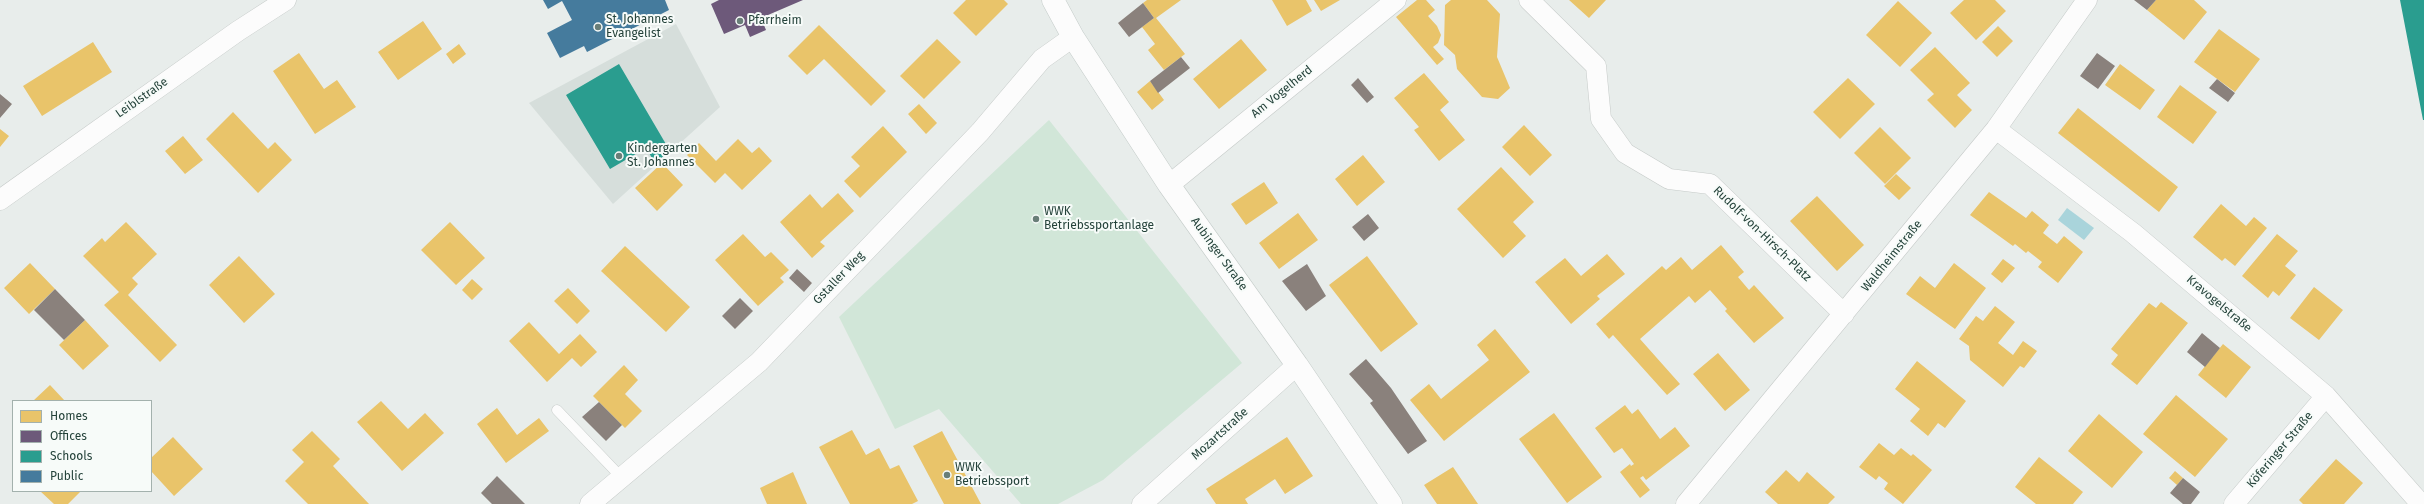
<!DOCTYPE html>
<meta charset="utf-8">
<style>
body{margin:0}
#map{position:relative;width:2424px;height:504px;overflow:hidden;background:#e8edeb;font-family:"Fira Sans",sans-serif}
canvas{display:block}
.legend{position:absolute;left:12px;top:400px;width:140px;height:92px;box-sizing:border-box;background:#f7fbf9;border:1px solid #a3b1ad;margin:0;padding:5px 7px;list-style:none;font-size:12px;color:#24423a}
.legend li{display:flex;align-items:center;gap:8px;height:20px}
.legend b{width:20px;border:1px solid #a3b1ad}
</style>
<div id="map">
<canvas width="2424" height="504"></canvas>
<ul class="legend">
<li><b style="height:11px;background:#e9c46a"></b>Homes</li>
<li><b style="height:11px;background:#6d597a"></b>Offices</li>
<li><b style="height:11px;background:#2a9d8f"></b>Schools</li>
<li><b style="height:11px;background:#457b9d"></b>Public</li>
</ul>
</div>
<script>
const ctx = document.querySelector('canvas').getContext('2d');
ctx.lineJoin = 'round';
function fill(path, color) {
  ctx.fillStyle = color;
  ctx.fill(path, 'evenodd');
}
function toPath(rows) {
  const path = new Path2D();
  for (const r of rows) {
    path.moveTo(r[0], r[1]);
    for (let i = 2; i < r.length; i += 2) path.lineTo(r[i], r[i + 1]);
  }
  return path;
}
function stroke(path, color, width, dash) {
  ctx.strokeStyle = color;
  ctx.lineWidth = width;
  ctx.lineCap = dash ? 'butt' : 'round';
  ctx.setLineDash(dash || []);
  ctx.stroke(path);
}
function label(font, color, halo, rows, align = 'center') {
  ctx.font = font + ' "Fira Sans",sans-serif';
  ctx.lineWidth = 4;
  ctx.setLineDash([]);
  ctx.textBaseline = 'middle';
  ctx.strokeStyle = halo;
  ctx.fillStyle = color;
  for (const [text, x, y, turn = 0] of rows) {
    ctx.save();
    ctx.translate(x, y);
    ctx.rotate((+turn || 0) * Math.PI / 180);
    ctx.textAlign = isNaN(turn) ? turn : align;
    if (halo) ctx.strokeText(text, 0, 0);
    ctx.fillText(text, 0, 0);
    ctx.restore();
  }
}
fill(toPath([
 [676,24,720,107,613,204,529,103]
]), '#d6dedb');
fill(toPath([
 [1049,120,1242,363,1103,480,1058,504,1021,504,939,409,895,429,839,317]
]), '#d1e6d8');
fill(toPath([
 [2067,208,2094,228,2084,240,2058,220]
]), '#a9d4db');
fill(toPath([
 [966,0,1004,0,1008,4,976,36,953,13],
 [1147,0,1181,0,1156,18,1185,54,1164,70,1148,50,1155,44,1142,27,1154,18,1143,3],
 [1272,0,1306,0,1312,11,1287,26],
 [1314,0,1340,0,1321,11],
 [1417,0,1426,0,1435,10,1428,16,1437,26,1441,35,1438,43,1433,47,1444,59,1437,65,1396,17],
 [1451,0,1487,0,1500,14,1497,57,1510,88,1498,99,1482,97,1457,69,1455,55,1444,45,1445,5],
 [1569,0,1606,0,1589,18],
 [1964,0,1995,0,2006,11,1976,40,1950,13],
 [2156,0,2194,0,2207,12,2184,40,2147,10],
 [1898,1,1932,33,1900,67,1866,35],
 [423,21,442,49,398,80,378,52],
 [819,25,886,91,871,106,824,59,807,75,788,56],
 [1998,26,2013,41,1997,57,1982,42],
 [2219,29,2260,59,2235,92,2194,62],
 [937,39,961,62,924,99,900,76],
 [1241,39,1267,70,1219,109,1193,79],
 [93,42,112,72,42,116,23,86],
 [459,44,466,54,453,64,446,54],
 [1935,47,1970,83,1957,95,1972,110,1955,128,1927,100,1934,94,1910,70],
 [299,53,324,89,337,80,356,107,315,134,273,71],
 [2120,64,2155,90,2140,110,2105,85],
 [1424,73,1449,102,1440,110,1465,140,1439,161,1414,130,1419,127,1394,98],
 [1848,78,1875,104,1840,139,1813,112],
 [1150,81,1164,100,1152,110,1137,92],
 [2180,85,2217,112,2193,144,2157,117],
 [919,104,937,123,926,134,908,114],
 [2078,108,2178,187,2159,212,2058,133],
 [233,112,268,149,275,142,292,160,258,193,206,139],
 [1524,125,1552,155,1530,176,1502,147],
 [883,126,907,152,860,198,844,181,860,166,851,157],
 [1880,127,1911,158,1885,184,1854,153],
 [0,129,9,136,0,147],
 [183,136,203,160,185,174,165,151],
 [738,139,752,153,759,147,772,161,742,190,725,173,715,183,687,155,699,143,716,161],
 [1363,155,1385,182,1357,206,1335,179],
 [662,163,683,185,657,211,635,188],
 [1501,167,1534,202,1513,222,1526,236,1503,258,1457,209],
 [1896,174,1911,188,1899,200,1884,186],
 [1264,182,1278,203,1246,225,1231,204],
 [1989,192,2026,218,2032,211,2049,225,2043,233,2057,244,2064,236,2083,252,2058,283,2038,267,2042,262,2028,251,2026,253,2015,244,2013,246,1970,215],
 [838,193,854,211,820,242,825,246,812,258,780,222,810,194,822,208],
 [1817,196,1864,245,1837,271,1790,221],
 [2221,204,2246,226,2254,217,2267,228,2235,266,2225,258,2222,261,2193,237],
 [1298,213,1318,240,1279,269,1259,243],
 [126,222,157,254,132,278,138,284,128,295,177,345,160,362,104,305,119,292,83,256,102,238,105,242],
 [450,222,485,258,456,285,421,250],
 [743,234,765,257,771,252,789,270,780,278,784,282,758,306,715,260],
 [2277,234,2298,251,2285,266,2296,275,2279,296,2273,291,2268,298,2242,276],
 [1721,245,1744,272,1738,277,1749,290,1754,285,1784,318,1754,343,1725,311,1727,309,1710,290,1695,303,1689,296,1640,339,1680,384,1667,395,1613,335,1609,339,1596,324,1662,266,1666,270,1681,257,1692,270],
 [625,246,690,307,666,332,601,271],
 [1607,254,1625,274,1597,296,1600,299,1571,324,1535,282,1565,258,1581,276],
 [239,256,275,294,244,323,209,285],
 [1367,256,1418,324,1381,352,1329,285],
 [2003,259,2015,268,2002,283,1991,274],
 [30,263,55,289,29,314,4,288],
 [1954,263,1986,288,1955,329,1906,294,1920,276,1935,288],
 [472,279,483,289,472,300,462,290],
 [2314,287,2343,310,2319,340,2290,318],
 [568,288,590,311,577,324,554,301],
 [2161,302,2188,323,2137,385,2111,364,2118,355,2111,349,2149,303,2156,308],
 [1995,306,2015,322,1998,343,2013,355,2023,341,2037,351,2024,368,2020,366,2003,387,1970,360,1969,346,1959,339,1976,316,1983,321],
 [85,320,109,346,83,370,59,345],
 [529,322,559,354,580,334,597,352,581,367,572,358,547,382,509,341],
 [1495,329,1530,372,1444,441,1410,400,1429,384,1441,399,1489,360,1477,345],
 [2223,344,2251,367,2226,398,2198,375],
 [1718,353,1750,390,1725,411,1693,374],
 [1917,361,1966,401,1945,428,1938,423,1928,436,1910,421,1920,409,1895,389],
 [624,365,638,380,625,394,642,411,625,428,593,396],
 [50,385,65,401,33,401],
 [2176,395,2228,439,2195,477,2143,434],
 [381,401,408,429,425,413,444,433,402,471,357,422],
 [1625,405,1632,414,1638,409,1660,439,1675,427,1690,446,1646,480,1643,476,1640,478,1650,490,1640,498,1620,472,1630,464,1631,466,1634,464,1622,448,1614,453,1595,428],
 [497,408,517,435,539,418,549,431,506,463,477,424],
 [1554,413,1602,477,1567,503,1519,439],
 [2099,414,2143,452,2112,488,2068,451],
 [852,430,866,455,879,448,890,469,899,465,918,501,912,504,850,504,819,447],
 [312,431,340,459,333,466,369,504,308,504,285,481,304,462,292,450],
 [942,431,981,504,944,504,913,446],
 [173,437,203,469,174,496,151,471,151,458],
 [1287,437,1313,476,1285,494,1275,479,1245,499,1248,504,1216,504,1206,489],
 [1879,443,1894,455,1901,448,1911,456,1913,454,1932,470,1903,504,1884,489,1888,483,1879,476,1876,480,1859,467],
 [2039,457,2083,492,2073,504,2036,504,2015,487],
 [2336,459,2363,483,2344,504,2303,504,2299,500],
 [1453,467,1478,504,1437,504,1424,485],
 [1786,470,1799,482,1807,472,1835,497,1828,504,1778,504,1765,492],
 [2175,471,2183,478,2177,485,2169,478],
 [793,472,807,504,767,504,760,488],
 [40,491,81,491,68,504,54,504]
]), '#e9c46a');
fill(toPath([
 [719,0,803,0,761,18,766,30,750,37,745,25,724,34,711,4]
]), '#6d597a');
fill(toPath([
 [2400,0,2424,0,2424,120,2423,120],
 [619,64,670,151,655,163,646,148,610,169,566,95]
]), '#2a9d8f');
fill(toPath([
 [543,0,665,0,669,10,587,52,584,46,560,58,547,33,572,20,562,1,548,9]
]), '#457b9d');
fill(toPath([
 [2134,0,2156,0,2147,10],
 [1143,3,1154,18,1129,37,1118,23],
 [2097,53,2115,66,2098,89,2080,76],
 [1181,57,1190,68,1158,93,1150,81],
 [1358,78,1374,97,1367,103,1351,85],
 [2217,79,2235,93,2228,102,2209,88],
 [0,94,12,104,0,118],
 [1368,214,1379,228,1364,241,1352,227],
 [1307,264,1326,296,1306,311,1282,281],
 [797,269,812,283,804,292,789,278],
 [55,289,85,320,64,340,34,310],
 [740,298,753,311,735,329,722,316],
 [2202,333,2220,348,2205,367,2187,352],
 [1366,359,1391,388,1427,441,1408,454,1370,403,1373,401,1349,374],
 [599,402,622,425,606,441,582,417],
 [497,476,525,504,492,504,481,493],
 [2183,478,2200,492,2191,504,2183,504,2170,493]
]), '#8a817c');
const lane = toPath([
 [557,410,622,478]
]);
const street = toPath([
 [1529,0,1596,66,1601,119,1625,153,1669,179,1710,184,1844,314],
 [1996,129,2133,233,2326,396,2421,504],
 [1169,185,1396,0],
 [0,200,238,31,286,0],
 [590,504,759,362,980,132,1042,59,1073,37],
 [1142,504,1297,365],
 [1686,504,1996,129,2087,0],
 [2234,504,2326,396]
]);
const secondary = toPath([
 [1053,0,1073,37,1169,185,1297,365,1391,504]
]);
stroke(lane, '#c5cac8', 11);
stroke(street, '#c5cac8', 21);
stroke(secondary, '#c3cbc8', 23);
stroke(lane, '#fcfcfc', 10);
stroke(street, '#fcfcfc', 20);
stroke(secondary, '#fcfcfc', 22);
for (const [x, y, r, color] of [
 [740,21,4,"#697e78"],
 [598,27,4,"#697e78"],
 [619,156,4,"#697e78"],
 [1036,219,4,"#697e78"],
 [947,475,4,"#697e78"]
]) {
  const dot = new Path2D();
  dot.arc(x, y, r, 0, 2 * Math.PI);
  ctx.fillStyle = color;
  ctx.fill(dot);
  stroke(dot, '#f7fbf9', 1.5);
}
label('12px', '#24423a', '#f7fbf9', [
 ["St. Johannes",606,20],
 ["Evangelist",606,34],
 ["Pfarrheim",748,21],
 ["Kindergarten",627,149],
 ["St. Johannes",627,163],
 ["WWK",1044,212],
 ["Betriebssportanlage",1044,226],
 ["WWK",955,468],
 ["Betriebssport",955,482]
], 'left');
label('12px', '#24423a', '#f7fbf9', [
 ["Am Vogelherd",1282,92,-39],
 ["Leiblstraße",142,98,-35],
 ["Rudolf-von-Hirsch-Platz",1762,234,44],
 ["Aubinger Straße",1219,254,54],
 ["Waldheimstraße",1892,256,-51],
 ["Gstaller Weg",839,278,-46],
 ["Kravogelstraße",2219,304,40],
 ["Mozartstraße",1220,434,-42],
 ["Köferinger Straße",2280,450,-50]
]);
</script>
